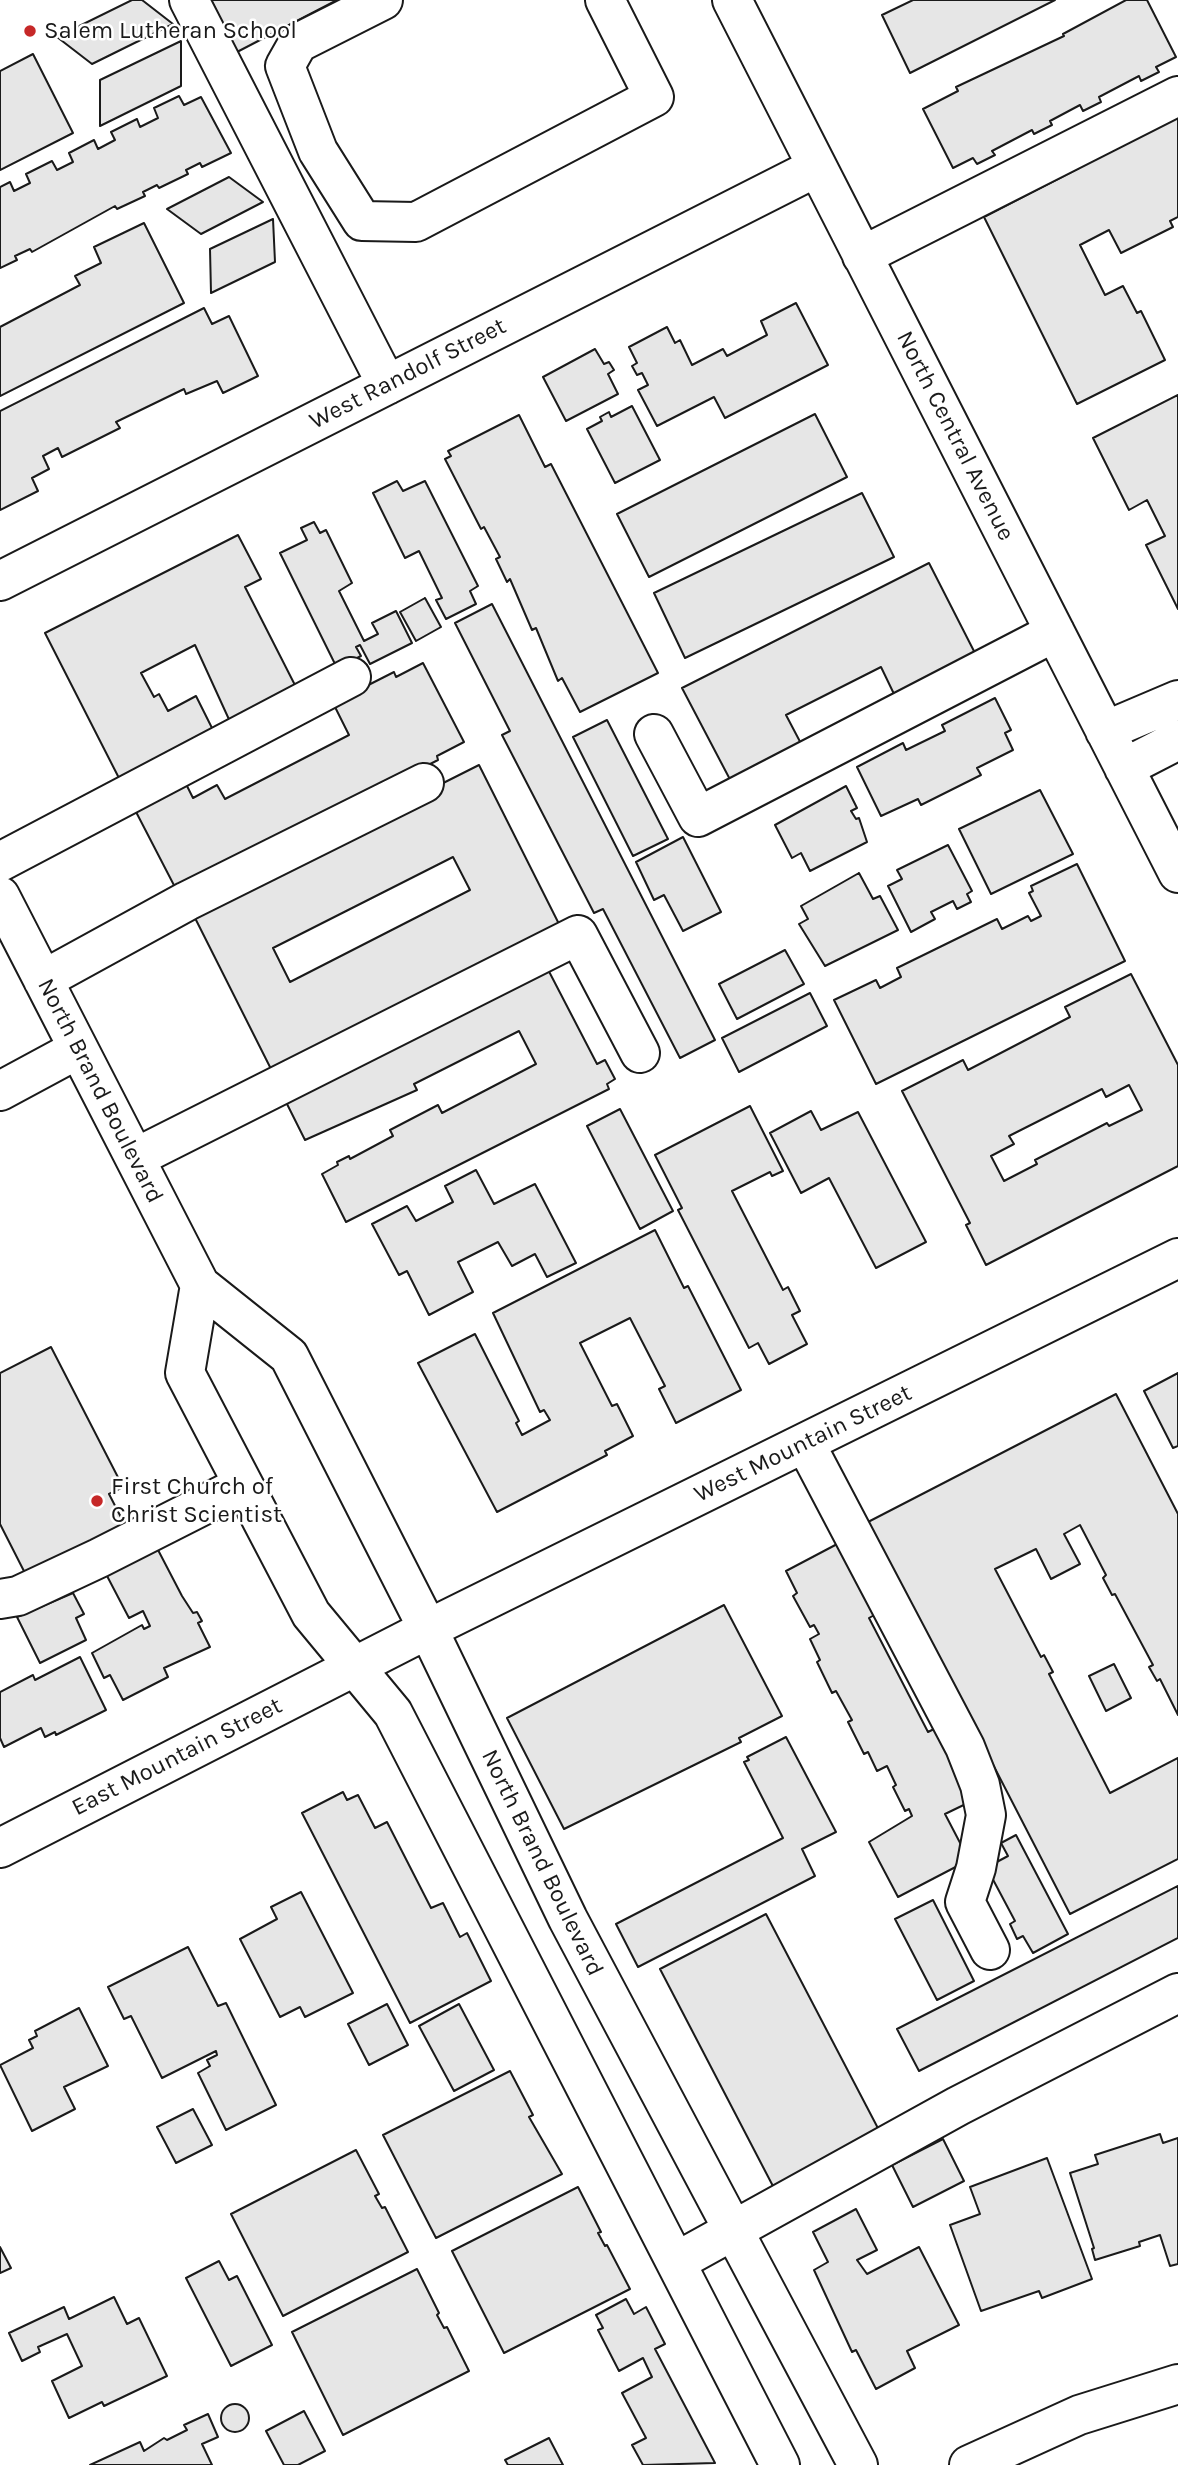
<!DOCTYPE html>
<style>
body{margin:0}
canvas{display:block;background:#fff}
</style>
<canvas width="1178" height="2465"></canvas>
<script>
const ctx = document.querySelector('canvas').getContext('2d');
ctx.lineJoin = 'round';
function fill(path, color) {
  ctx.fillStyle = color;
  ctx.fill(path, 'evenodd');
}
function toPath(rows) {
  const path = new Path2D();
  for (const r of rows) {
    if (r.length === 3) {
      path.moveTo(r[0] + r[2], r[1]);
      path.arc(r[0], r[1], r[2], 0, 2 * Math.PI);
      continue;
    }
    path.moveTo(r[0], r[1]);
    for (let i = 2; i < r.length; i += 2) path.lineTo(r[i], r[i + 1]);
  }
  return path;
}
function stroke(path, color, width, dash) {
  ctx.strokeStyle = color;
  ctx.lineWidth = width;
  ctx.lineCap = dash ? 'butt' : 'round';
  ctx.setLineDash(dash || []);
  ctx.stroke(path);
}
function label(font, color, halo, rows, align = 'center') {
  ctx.font = font + ' Karla,sans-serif';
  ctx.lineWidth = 5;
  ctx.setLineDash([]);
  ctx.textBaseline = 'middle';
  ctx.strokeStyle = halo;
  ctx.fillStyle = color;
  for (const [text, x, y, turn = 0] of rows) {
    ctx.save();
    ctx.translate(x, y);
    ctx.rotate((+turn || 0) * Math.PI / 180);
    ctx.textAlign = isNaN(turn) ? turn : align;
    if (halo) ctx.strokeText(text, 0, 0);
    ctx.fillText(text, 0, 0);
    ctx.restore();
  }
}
const building = toPath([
 [132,0,142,0,173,24,92,64,57,37,132,0],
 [211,0,337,0,237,52,211,0],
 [913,0,1055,0,910,73,882,15,913,0],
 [1126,0,1147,0,1176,57,1156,67,1159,72,1141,81,1139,76,1099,97,1101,102,1083,111,1080,105,1050,121,1052,125,1034,134,1032,130,992,151,995,155,977,164,973,158,953,168,923,109,958,91,956,87,1064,36,1063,34,1126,0],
 [181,41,181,86,100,126,100,80,181,41],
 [33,54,73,133,0,170,0,71,33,54],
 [179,96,184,105,201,97,231,153,202,167,200,163,186,170,188,174,159,188,157,185,143,192,145,196,117,209,115,206,32,252,30,249,15,256,17,260,0,268,0,187,10,182,14,191,30,183,26,174,52,161,57,170,73,162,69,153,94,140,98,149,115,140,111,132,137,119,140,127,158,118,154,108,179,96],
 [1178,111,1178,217,1170,221,1173,227,1121,253,1109,230,1080,245,1105,295,1123,286,1137,313,1141,311,1165,360,1077,404,984,217,1079,168,1076,162,1178,111],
 [229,177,263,202,201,234,167,209,229,177],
 [273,219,275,262,211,293,210,249,273,219],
 [144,223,184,303,0,396,0,327,80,285,75,276,101,263,94,247,144,223],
 [796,303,828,365,725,418,714,397,657,426,638,390,648,385,642,373,637,375,632,366,637,363,629,347,667,327,675,343,680,340,692,365,723,349,727,356,767,335,761,321,796,303],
 [204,308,212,324,229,316,258,376,223,393,217,381,186,394,184,389,116,422,120,428,62,457,58,448,43,456,49,469,32,478,38,491,0,510,0,411,204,308],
 [595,349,604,364,609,362,614,370,608,374,618,394,566,421,543,377,595,349],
 [1178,395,1178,609,1146,545,1165,536,1147,500,1129,510,1093,438,1178,395],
 [632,406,660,460,615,483,587,429,602,421,600,417,609,412,611,417,632,406],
 [815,414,847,477,649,577,617,514,815,414],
 [519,415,545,467,551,464,658,673,580,712,562,678,558,681,536,628,532,630,510,579,507,582,496,559,500,557,484,527,481,529,445,459,451,456,448,451,519,415],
 [397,481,403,491,425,481,478,586,470,591,476,604,446,619,436,600,442,598,419,551,405,558,373,493,397,481],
 [862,493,894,557,685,658,654,593,862,493],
 [314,522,320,533,326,530,352,583,339,591,364,641,378,634,372,623,396,611,412,643,370,664,360,645,356,647,361,656,337,668,280,553,307,540,301,528,314,522],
 [238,535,261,579,245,587,299,693,232,726,195,645,141,673,154,697,159,694,168,711,196,696,216,736,122,784,45,633,238,535],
 [929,563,978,659,894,694,881,667,786,715,806,753,735,789,682,688,929,563],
 [425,598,441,627,416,641,400,612,425,598],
 [492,604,715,1040,680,1058,603,909,594,913,502,735,510,731,455,623,492,604],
 [423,663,464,742,437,756,438,760,178,893,134,808,185,782,193,798,217,785,225,799,349,735,333,703,394,672,396,677,423,663],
 [995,698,1011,730,1005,733,1013,750,977,768,981,775,921,805,918,799,881,816,857,767,903,743,906,750,945,731,942,725,995,698],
 [607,720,668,839,633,856,573,737,607,720],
 [479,765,559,924,271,1069,191,910,479,765],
 [453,857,470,890,290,982,273,948,453,857],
 [846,786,857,808,851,811,856,819,859,818,867,842,810,871,801,853,792,858,775,825,846,786],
 [1040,790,1073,854,991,894,959,829,1040,790],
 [683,837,721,912,683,931,664,895,654,900,636,862,683,837],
 [948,845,972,891,967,894,971,902,957,909,953,901,931,912,935,919,911,932,888,886,902,879,897,870,948,845],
 [1077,864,1125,961,876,1084,834,1000,876,980,880,988,901,977,897,968,997,919,1002,929,1028,916,1031,921,1041,916,1029,893,1033,891,1031,886,1077,864],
 [859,873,873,899,880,896,898,930,825,966,799,924,808,919,801,906,859,873],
 [785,950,804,984,737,1019,719,984,785,950],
 [542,958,597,1064,605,1060,615,1079,607,1084,609,1089,346,1222,322,1174,338,1165,337,1162,349,1156,350,1159,393,1136,390,1130,438,1105,442,1113,536,1064,519,1031,414,1084,417,1090,305,1140,280,1090,542,958],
 [1131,974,1178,1065,1178,1166,986,1265,966,1225,970,1223,902,1091,963,1060,968,1070,1070,1017,1065,1007,1131,974],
 [1129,1085,1142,1110,1109,1126,1107,1123,1035,1160,1037,1164,1004,1181,991,1156,1014,1144,1009,1136,1102,1089,1106,1097,1129,1085],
 [810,993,827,1026,739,1072,722,1038,810,993],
 [750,1106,783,1171,772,1176,770,1172,732,1191,783,1290,788,1287,800,1311,792,1315,807,1344,769,1364,758,1343,749,1348,678,1210,682,1208,655,1155,750,1106],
 [620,1109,673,1211,640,1229,587,1126,620,1109],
 [811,1111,821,1130,858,1112,926,1242,876,1268,829,1178,801,1193,770,1133,811,1111],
 [476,1170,494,1204,535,1184,576,1263,547,1277,535,1254,512,1266,498,1242,458,1262,473,1292,429,1315,407,1271,399,1275,372,1224,407,1206,416,1221,453,1202,445,1186,476,1170],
 [655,1230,684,1288,688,1286,741,1390,676,1423,659,1389,665,1386,630,1318,580,1343,612,1406,617,1404,633,1436,605,1451,607,1455,497,1512,418,1363,475,1334,519,1421,516,1423,522,1435,550,1420,544,1410,540,1412,493,1313,655,1230],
 [51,1347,123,1487,109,1494,127,1529,28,1579,0,1524,0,1373,51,1347],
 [1178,1373,1178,1446,1173,1448,1144,1391,1178,1373],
 [1116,1394,1178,1514,1178,1715,1160,1679,1157,1681,1149,1667,1153,1665,1115,1594,1112,1595,1103,1578,1106,1575,1080,1525,1064,1534,1080,1564,1051,1579,1036,1549,995,1569,1041,1657,1044,1655,1053,1672,1049,1674,1110,1793,1178,1758,1178,1859,1070,1914,868,1522,1116,1394],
 [841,1542,878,1613,869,1618,928,1732,936,1728,974,1800,945,1814,969,1860,898,1897,869,1842,912,1816,909,1809,905,1811,893,1787,896,1785,887,1766,877,1771,868,1752,864,1754,848,1722,852,1720,836,1691,832,1693,817,1662,820,1660,810,1639,819,1634,814,1625,810,1627,793,1596,797,1593,786,1571,841,1542],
 [157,1548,182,1596,193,1613,197,1612,202,1621,198,1623,210,1647,164,1668,168,1677,123,1700,110,1675,104,1678,92,1653,142,1625,144,1629,150,1626,143,1611,129,1618,106,1574,157,1548],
 [73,1593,84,1614,76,1618,86,1640,40,1663,17,1617,73,1593],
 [724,1605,782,1716,739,1738,741,1742,564,1829,507,1718,724,1605],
 [80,1657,106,1710,56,1735,55,1732,45,1737,41,1728,4,1747,0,1738,0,1692,33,1675,35,1680,80,1657],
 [1114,1664,1131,1698,1106,1711,1089,1676,1114,1664],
 [786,1737,836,1832,802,1849,815,1876,638,1967,616,1924,783,1838,744,1762,749,1760,747,1757,786,1737],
 [343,1792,347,1800,358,1795,375,1828,387,1822,431,1908,443,1903,460,1937,467,1933,491,1981,410,2023,302,1813,343,1792],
 [1016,1835,1068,1934,1033,1953,1023,1936,1017,1939,1010,1924,1015,1921,989,1872,993,1864,1008,1856,1001,1843,1016,1835],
 [1178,1886,1178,1938,919,2071,897,2029,1178,1886],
 [301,1892,353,1993,305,2017,300,2007,280,2017,240,1939,277,1919,271,1907,301,1892],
 [933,1900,974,1981,937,2000,895,1919,933,1900],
 [766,1914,881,2134,775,2190,660,1969,766,1914],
 [188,1947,218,2006,226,2003,276,2105,226,2130,198,2073,210,2066,207,2060,217,2055,216,2051,162,2078,131,2016,124,2019,108,1987,188,1947],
 [387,2004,408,2045,369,2065,348,2024,387,2004],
 [459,2004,494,2070,454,2091,419,2026,459,2004],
 [79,2008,108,2066,64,2087,75,2109,32,2131,0,2065,33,2048,29,2040,37,2036,35,2031,79,2008],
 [510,2071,533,2115,529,2117,562,2174,436,2238,383,2135,510,2071],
 [193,2109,212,2145,176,2163,157,2127,193,2109],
 [1160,2134,1163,2143,1178,2138,1178,2264,1170,2266,1160,2235,1139,2242,1140,2246,1095,2260,1092,2249,1094,2248,1070,2173,1098,2164,1095,2155,1160,2134],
 [943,2139,964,2181,913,2207,892,2165,943,2139],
 [356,2150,379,2194,375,2196,382,2208,385,2207,408,2252,283,2316,231,2214,356,2150],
 [1047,2158,1092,2279,1042,2298,1039,2291,981,2311,950,2225,980,2214,970,2187,1047,2158],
 [578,2187,601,2232,598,2233,605,2246,607,2245,630,2289,504,2353,452,2251,578,2187],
 [856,2209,877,2250,857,2260,867,2274,919,2247,959,2325,907,2351,915,2368,876,2389,856,2350,852,2352,814,2270,828,2262,813,2232,856,2209],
 [0,2247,11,2268,0,2273,0,2247],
 [219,2261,229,2280,237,2276,272,2345,231,2366,186,2278,219,2261],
 [417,2269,439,2313,437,2315,444,2328,447,2327,469,2371,343,2435,292,2332,417,2269],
 [114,2297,127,2324,139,2318,167,2376,104,2406,102,2402,69,2418,52,2381,82,2366,67,2334,38,2347,40,2352,22,2361,9,2333,64,2307,69,2319,114,2297],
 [626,2299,634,2314,646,2307,665,2344,655,2349,715,2463,643,2465,632,2445,646,2438,622,2393,652,2377,643,2358,619,2371,598,2330,603,2328,596,2315,626,2299],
 [235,2418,14],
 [304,2411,325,2451,298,2465,284,2465,266,2431,304,2411],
 [208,2414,218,2437,202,2444,212,2465,90,2465,140,2442,144,2451,164,2438,167,2440,187,2430,184,2425,208,2414],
 [549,2438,563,2465,508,2465,505,2460,549,2438]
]);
fill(building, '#e6e6e6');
stroke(building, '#1a1a1a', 2);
const minor = toPath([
 [189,0,387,385],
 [383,0,298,43,285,66,318,151,362,221,416,222,654,97,605,0],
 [732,0,1178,873],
 [862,256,1178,96],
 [0,581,817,167],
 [1105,731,1178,700],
 [654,734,698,817,1055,632],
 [1124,768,1178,740],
 [0,862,351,677],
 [0,896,200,1285,289,1356,428,1629,568,1919,858,2465],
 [43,980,187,901,424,783],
 [0,1091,78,1049],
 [135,1158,578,935,640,1053],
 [200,1285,185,1373,311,1614,393,1713,780,2465],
 [805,1443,965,1747,980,1785,986,1815,976,1868,965,1902,990,1950],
 [0,1599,18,1596,99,1558,243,1485],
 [0,1848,428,1629,1178,1258],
 [676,2262,958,2106,1178,1993],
 [969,2465,1079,2415,1178,2384]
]);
stroke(minor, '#1a1a1a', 42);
stroke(minor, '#fff', 38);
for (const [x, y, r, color] of [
 [30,31,7,"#c62828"],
 [97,1501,7,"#c62828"]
]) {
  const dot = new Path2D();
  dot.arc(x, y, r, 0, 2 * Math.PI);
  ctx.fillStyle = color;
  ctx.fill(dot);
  stroke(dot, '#fff', 2.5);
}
label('24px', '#1a1a1a', '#fff', [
 ["Salem Lutheran School",44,31],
 ["First Church of",111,1487],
 ["Christ Scientist",111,1515]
], 'left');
label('24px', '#1a1a1a', '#fff', [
 ["West Randolf Street",408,374,-27],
 ["North Central Avenue",955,436,63],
 ["North Brand Boulevard",100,1091,63],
 ["West Mountain Street",803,1444,-26],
 ["East Mountain Street",177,1757,-27],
 ["North Brand Boulevard",542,1863,64]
]);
</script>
